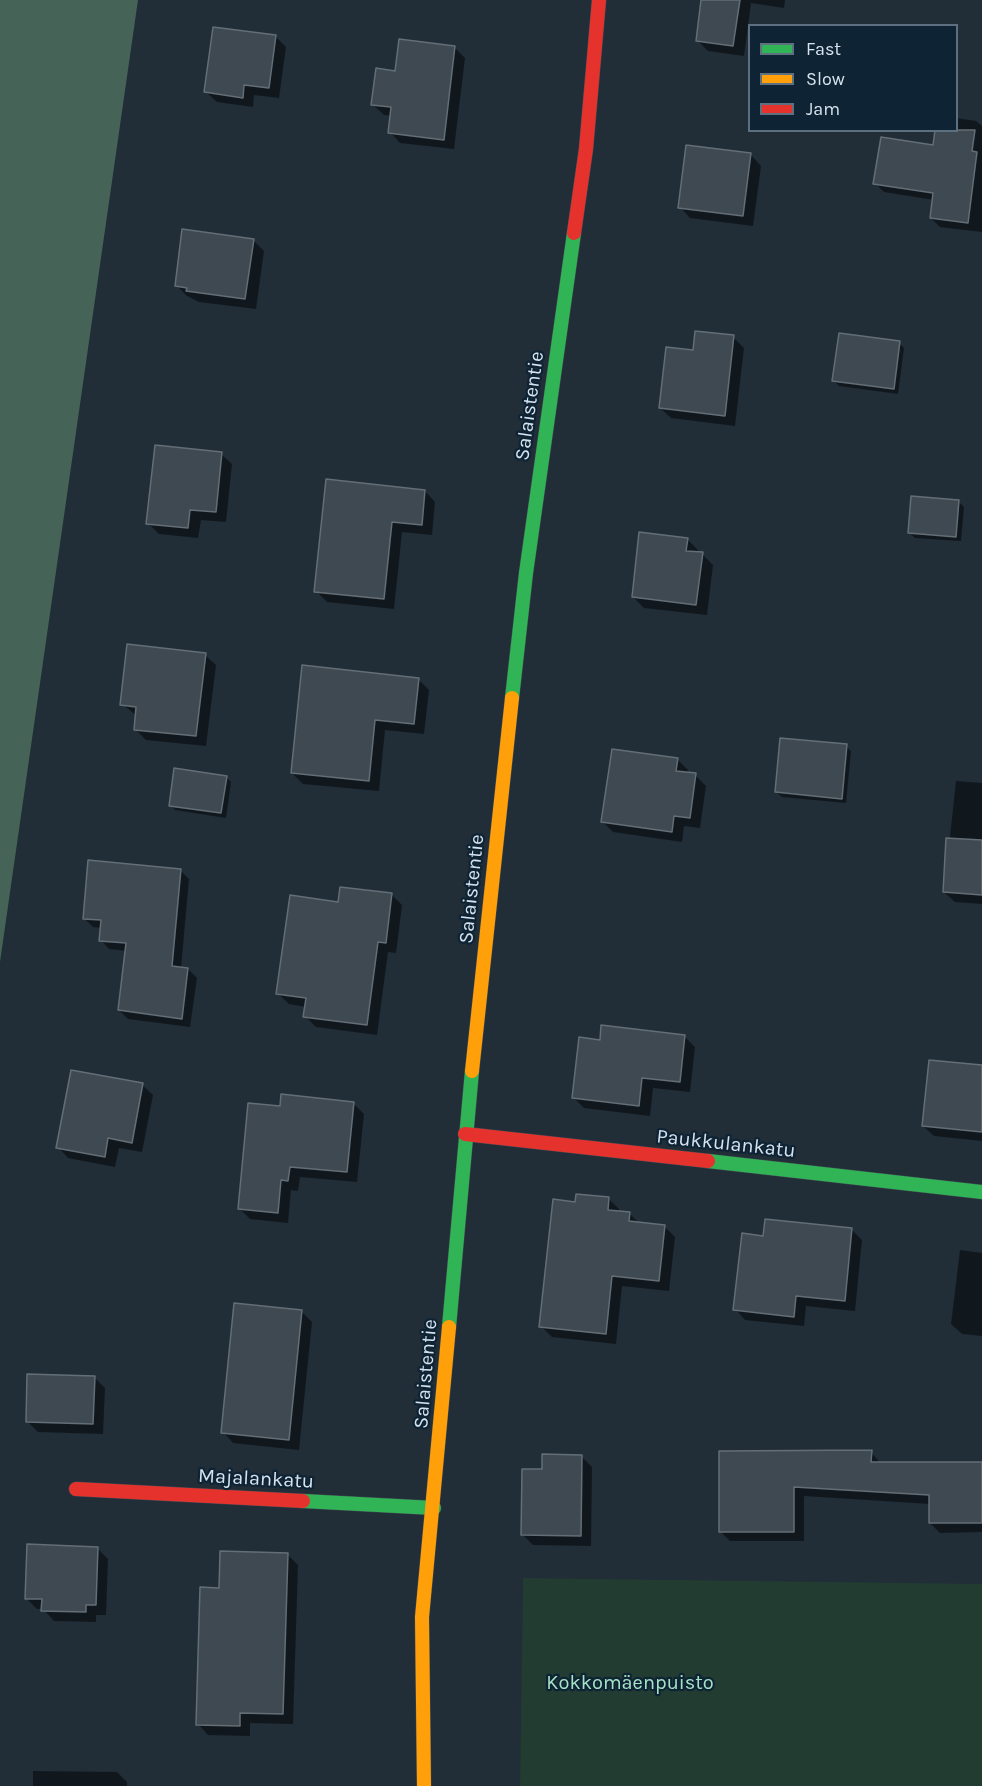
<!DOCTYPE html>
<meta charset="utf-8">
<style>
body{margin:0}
#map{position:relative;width:982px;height:1786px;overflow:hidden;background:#212d37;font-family:Karla,sans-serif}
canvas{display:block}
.legend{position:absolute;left:748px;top:24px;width:210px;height:108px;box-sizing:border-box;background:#0e2435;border:2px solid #5e707f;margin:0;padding:8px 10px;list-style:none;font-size:18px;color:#d6e3ef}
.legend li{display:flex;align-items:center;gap:12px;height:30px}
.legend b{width:30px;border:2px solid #5e707f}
</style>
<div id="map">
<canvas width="982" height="1786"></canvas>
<ul class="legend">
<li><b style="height:8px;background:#30b455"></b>Fast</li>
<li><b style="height:8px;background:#ff9f0a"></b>Slow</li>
<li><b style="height:8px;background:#e5322d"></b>Jam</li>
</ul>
</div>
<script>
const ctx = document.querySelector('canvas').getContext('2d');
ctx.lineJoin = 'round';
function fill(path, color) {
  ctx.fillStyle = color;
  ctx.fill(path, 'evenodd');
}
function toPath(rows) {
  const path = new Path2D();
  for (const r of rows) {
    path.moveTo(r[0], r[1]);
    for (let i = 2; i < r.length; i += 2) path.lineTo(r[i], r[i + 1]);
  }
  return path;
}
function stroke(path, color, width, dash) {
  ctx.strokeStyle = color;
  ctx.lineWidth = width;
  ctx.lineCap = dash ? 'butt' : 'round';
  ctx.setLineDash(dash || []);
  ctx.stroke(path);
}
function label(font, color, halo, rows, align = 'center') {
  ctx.font = font + ' Karla,sans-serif';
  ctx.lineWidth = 4.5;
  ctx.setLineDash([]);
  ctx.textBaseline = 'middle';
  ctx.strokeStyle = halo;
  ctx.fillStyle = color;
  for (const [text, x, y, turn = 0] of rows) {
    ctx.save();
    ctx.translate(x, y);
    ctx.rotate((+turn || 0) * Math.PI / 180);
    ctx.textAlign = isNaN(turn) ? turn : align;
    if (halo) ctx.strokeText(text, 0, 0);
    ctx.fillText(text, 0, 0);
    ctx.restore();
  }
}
fill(toPath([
 [523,1578,982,1584,982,1786,520,1786]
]), '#223c32');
fill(toPath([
 [0,0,138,0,0,962]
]), '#466358');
fill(toPath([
 [703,0,785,0,784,8,751,3,744,56,708,51,697,40],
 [275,36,286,47,279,98,254,95,253,107,217,102,206,92],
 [455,48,465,58,454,149,400,143,390,132,392,116,384,115,373,105,397,72],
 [956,118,976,121,982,126,982,232,940,227,931,218,934,200,884,192,875,183,956,130],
 [751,155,761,166,753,226,690,218,680,207],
 [253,240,264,251,256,309,199,302,187,296,177,286],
 [733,337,744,348,735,426,671,418,660,408,694,351],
 [899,343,904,348,898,394,839,386,834,381],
 [221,454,232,464,226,522,201,520,198,538,159,534,148,523],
 [425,491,435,502,432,535,402,532,394,609,327,602,316,591],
 [958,501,964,507,961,541,915,538,910,533],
 [687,539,698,550,698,553,702,554,713,565,707,615,644,608,633,597],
 [205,655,216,665,206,746,146,740,135,729,137,716,122,704],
 [418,679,429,690,424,734,385,730,379,791,303,784,292,773],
 [846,746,851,751,846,803,782,797,776,792],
 [677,759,688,770,687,774,695,775,706,786,700,828,684,826,682,842,613,832,602,821],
 [226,777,231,782,226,818,175,810,170,805],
 [956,781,982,783,982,904,955,902,944,892],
 [180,870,189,879,181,968,188,969,197,978,190,1027,128,1019,119,1010,127,951,109,949,101,940,102,928,93,927,84,918],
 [392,895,402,905,396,953,388,952,377,1035,316,1027,305,1016,306,1007,289,1004,278,994],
 [684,1036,695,1047,690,1092,653,1088,650,1116,584,1108,573,1097,601,1042],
 [982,1069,982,1141,934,1136,923,1126],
 [142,1085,153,1095,142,1152,119,1148,115,1167,68,1158,58,1147],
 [353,1103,364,1114,357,1182,300,1177,298,1191,291,1190,288,1223,250,1219,240,1209,281,1108],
 [608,1198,619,1209,619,1212,630,1214,640,1224,664,1226,675,1237,669,1291,622,1286,616,1344,552,1337,541,1326,577,1204],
 [852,1230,862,1240,855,1311,806,1306,804,1326,745,1320,735,1309,765,1237],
 [960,1250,982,1253,982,1336,962,1334,951,1324],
 [301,1311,312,1322,299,1450,233,1443,223,1432],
 [94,1377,105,1388,103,1434,38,1432,28,1422],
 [871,1452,881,1464,982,1463,982,1532,940,1533,930,1523,930,1504,804,1496,804,1541,730,1541,720,1531,720,1453],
 [581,1456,592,1467,591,1546,533,1545,522,1534],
 [98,1549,108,1559,106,1615,96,1615,96,1622,54,1621,43,1609,37,1609,26,1598],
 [287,1554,298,1565,293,1724,250,1723,250,1736,208,1735,198,1724,221,1589],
 [33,1771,117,1772,127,1782,127,1786,33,1786]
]), '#0007');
const building = toPath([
 [701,0,740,0,733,46,696,41,701,0],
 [213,27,276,35,269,88,244,85,243,98,204,92,213,27],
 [399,39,455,46,444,140,388,133,391,107,371,105,376,68,395,71,399,39],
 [935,130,975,130,972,151,977,152,968,223,930,218,933,193,873,184,881,137,933,145,935,130],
 [686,145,751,153,743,216,678,208,686,145],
 [182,229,254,239,245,299,186,291,187,288,175,286,182,229],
 [695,331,734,335,725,416,659,408,666,347,693,350,695,331],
 [839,333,900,341,894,389,832,381,839,333],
 [155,445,222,452,216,512,190,510,188,528,146,524,155,445],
 [326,479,425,490,422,525,392,522,384,599,314,592,326,479],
 [911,496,959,500,956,537,908,533,911,496],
 [639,532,688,538,686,551,703,552,696,605,632,597,639,532],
 [127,644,206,653,196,736,134,730,136,707,120,705,127,644],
 [302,665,419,678,414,724,375,720,369,781,291,773,302,665],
 [780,738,847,744,842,799,775,792,780,738],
 [612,749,678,758,676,771,696,773,690,818,674,816,672,832,601,822,612,749],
 [174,768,227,776,221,813,169,806,174,768],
 [946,838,982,840,982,895,943,892,946,838],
 [88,860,181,869,172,966,188,968,182,1019,118,1010,126,943,99,941,101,920,83,919,88,860],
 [340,887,392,893,386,943,378,942,367,1025,303,1017,306,998,276,994,290,895,338,902,340,887],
 [601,1025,685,1035,680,1082,642,1078,639,1106,572,1098,579,1037,600,1040,601,1025],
 [929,1060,982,1065,982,1132,922,1126,929,1060],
 [71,1070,143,1083,132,1143,108,1138,105,1157,56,1148,71,1070],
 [281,1094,354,1102,347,1172,290,1167,288,1181,281,1180,278,1213,238,1209,248,1103,280,1106,281,1094],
 [576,1194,609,1197,608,1210,630,1212,629,1221,665,1225,659,1281,612,1276,606,1334,539,1327,553,1199,575,1202,576,1194],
 [765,1219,852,1228,845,1301,796,1296,794,1317,733,1310,742,1233,763,1236,765,1219],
 [234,1303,302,1310,289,1440,221,1433,234,1303],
 [27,1374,95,1376,93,1424,26,1422,27,1374],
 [872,1450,871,1462,982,1462,982,1523,929,1523,929,1495,794,1487,794,1532,719,1532,719,1451,872,1450],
 [542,1454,582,1455,581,1536,521,1535,522,1469,542,1469,542,1454],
 [27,1544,98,1547,96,1605,86,1605,86,1612,41,1611,42,1599,25,1599,27,1544],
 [220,1551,288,1553,283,1714,240,1713,240,1726,196,1725,200,1587,219,1588,220,1551]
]);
fill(building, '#3f4951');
stroke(building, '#646e76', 1.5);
const fast = toPath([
 [512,698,526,573,574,233],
 [708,1161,982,1192],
 [449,1327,472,1071],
 [303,1501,434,1508]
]);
const slow = toPath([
 [472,1071,512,698],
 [424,1786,422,1617,449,1327]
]);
const jam = toPath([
 [574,233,586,149,599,0],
 [465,1134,708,1161],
 [76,1489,303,1501]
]);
stroke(fast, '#404a53', 15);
stroke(slow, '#404a53', 15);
stroke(jam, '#404a53', 15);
stroke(fast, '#30b455', 14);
stroke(slow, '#ff9f0a', 14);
stroke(jam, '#e5322d', 14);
label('20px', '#d6e3ef', '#0e2435', [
 ["Salaistentie",530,406,-82],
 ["Salaistentie",472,889,-84],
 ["Paukkulankatu",726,1144,6],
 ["Salaistentie",426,1374,-85],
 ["Majalankatu",256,1479,3]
]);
label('20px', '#a6e2c5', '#0e2435', [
 ["Kokkomäenpuisto",630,1683]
]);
</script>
